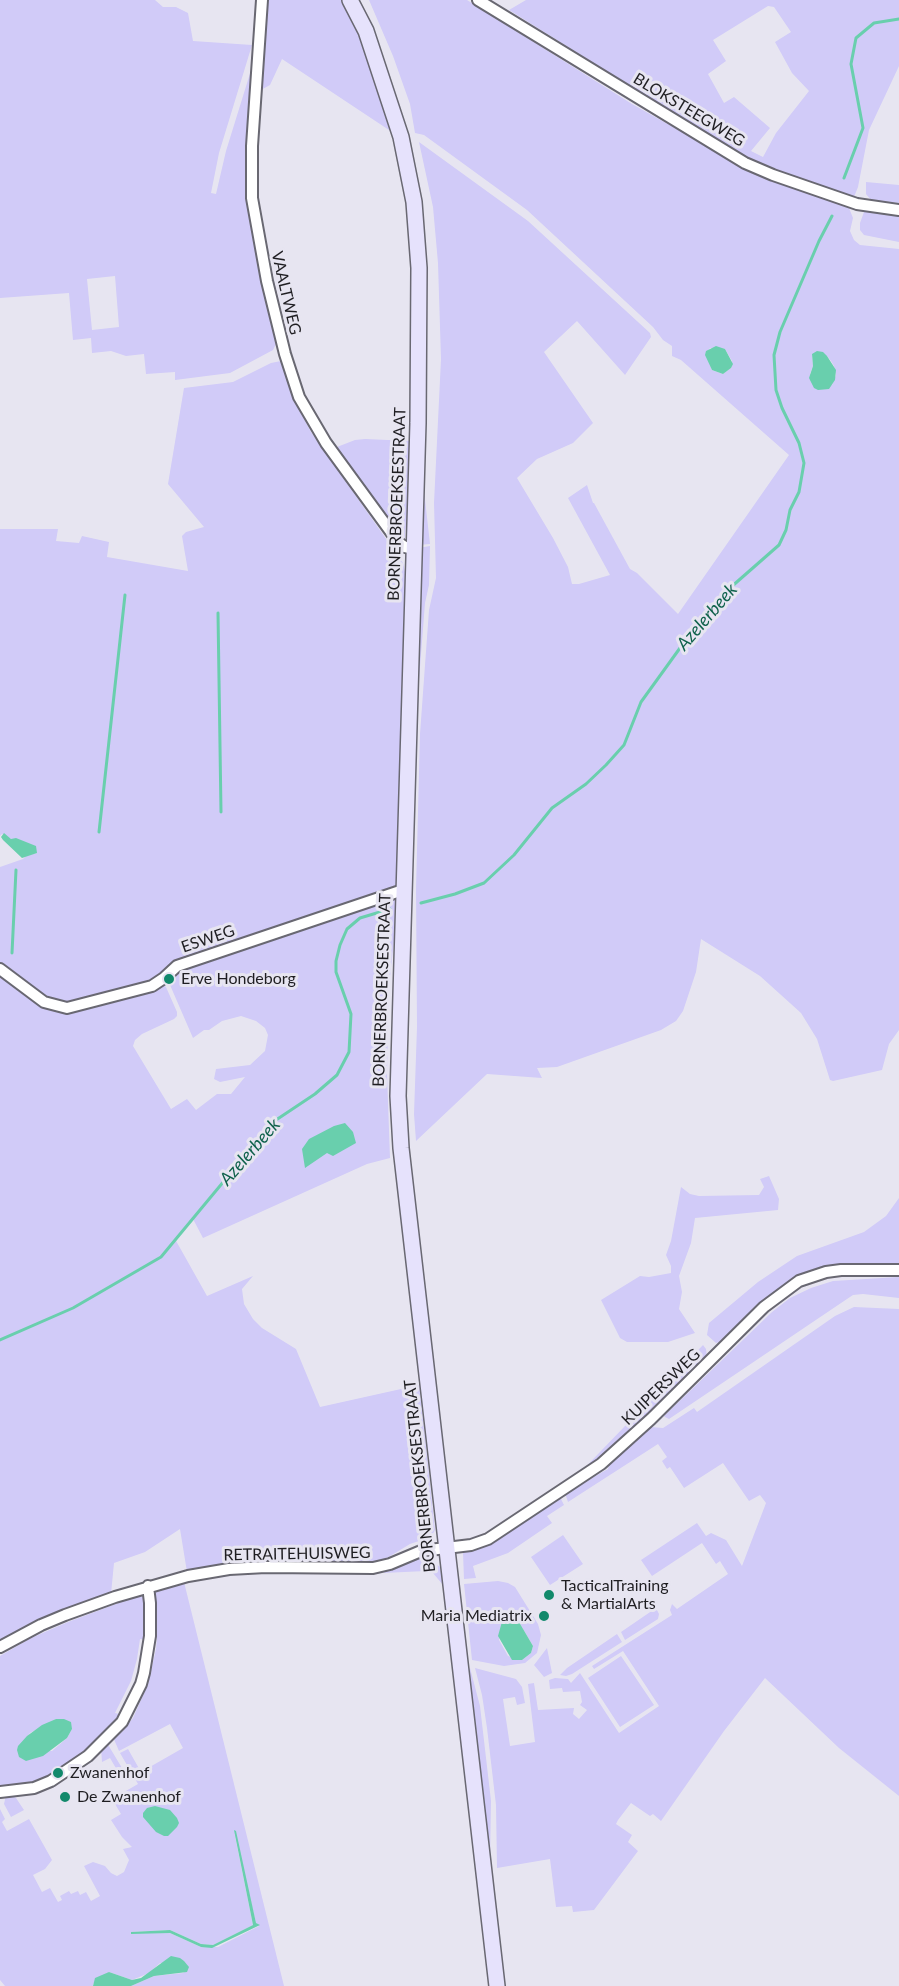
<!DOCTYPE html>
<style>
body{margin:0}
canvas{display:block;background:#e7e5f1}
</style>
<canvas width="899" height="1986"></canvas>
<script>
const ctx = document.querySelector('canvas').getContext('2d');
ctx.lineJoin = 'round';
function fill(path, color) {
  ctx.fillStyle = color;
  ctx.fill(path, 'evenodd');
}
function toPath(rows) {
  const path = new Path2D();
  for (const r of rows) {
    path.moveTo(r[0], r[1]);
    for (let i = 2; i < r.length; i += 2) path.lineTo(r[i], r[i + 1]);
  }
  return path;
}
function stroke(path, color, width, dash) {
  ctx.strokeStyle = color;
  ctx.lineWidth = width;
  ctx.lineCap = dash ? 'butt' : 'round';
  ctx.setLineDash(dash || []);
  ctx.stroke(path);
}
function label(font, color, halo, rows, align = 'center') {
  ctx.font = font + ' Lato,sans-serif';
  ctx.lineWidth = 6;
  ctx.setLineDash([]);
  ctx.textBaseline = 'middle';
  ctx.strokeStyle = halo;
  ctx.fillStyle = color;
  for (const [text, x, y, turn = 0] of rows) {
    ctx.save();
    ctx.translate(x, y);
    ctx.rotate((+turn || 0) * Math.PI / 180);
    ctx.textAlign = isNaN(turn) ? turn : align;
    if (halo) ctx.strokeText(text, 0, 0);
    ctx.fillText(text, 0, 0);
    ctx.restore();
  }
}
fill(toPath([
 [0,0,155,0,163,7,176,7,188,13,193,41,252,45,219,153,211,193,216,194,226,151,252,67,245,169,247,201,253,240,276,344,273,350,230,373,175,380,175,372,146,374,144,354,126,356,111,351,92,353,91,338,73,340,69,293,0,298],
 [115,276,119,327,92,330,87,279],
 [266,0,343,0,358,30,392,132,282,59,270,85,259,91],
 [369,0,467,0,632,104,739,164,849,208,853,218,850,231,854,240,860,245,899,249,899,1030,889,1044,882,1070,833,1081,830,1080,817,1039,801,1013,760,976,701,939,696,972,683,1011,676,1021,661,1030,557,1067,537,1068,542,1078,487,1074,416,1141,414,1114,417,1027,416,889,420,734,429,610,436,578,434,503,441,359,438,263,433,207,419,142,528,221,650,333,651,337,625,375,577,321,544,352,593,423,573,443,537,459,517,478,553,538,568,567,572,584,579,584,610,575,568,498,587,485,593,503,594,503,630,569,637,573,678,614,789,455,681,360,672,356,672,346,663,340,653,327,527,210,424,135,415,133,410,104,393,56],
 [710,348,725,349,732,361,731,368,723,374,712,370,706,355],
 [812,354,827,356,831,361,834,366,836,375,832,385,810,374,813,366],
 [526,0,899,0,899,66,869,130,858,187,854,197,765,167,662,108,659,104,509,10],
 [768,6,774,7,791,32,775,42,792,73,809,91,776,133,763,157,751,151,770,128,734,97,724,103,708,74,726,61,713,40],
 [866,182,899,185,899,203,871,200,866,194],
 [868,209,899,214,899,242,864,235,860,230,860,223,864,212],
 [281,361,295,401,311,432,403,563,408,585,399,880,395,888,276,930,154,981,69,1005,48,1000,0,965,0,867,23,859,27,855,37,853,2,834,0,836,0,529,58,529,56,541,79,543,82,536,109,542,107,557,188,571,182,536,186,532,204,527,168,484,184,388,233,382,271,363],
 [365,439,411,441,410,488,404,542,337,447,355,440],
 [421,464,430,544,418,545],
 [430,546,429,585,425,603,419,680,412,887,408,888,418,548],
 [393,898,397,903,397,911,389,987,387,1074,390,1158,367,1164,203,1238,193,1219,175,1239,207,1296,253,1276,242,1289,244,1304,253,1319,262,1328,296,1349,320,1407,419,1385,435,1530,431,1537,410,1544,382,1561,371,1563,230,1564,187,1572,180,1529,145,1552,114,1563,111,1594,0,1644,0,976,1,974,55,1009,163,985,166,987,177,1012,177,1016,174,1019,142,1034,135,1040,133,1046,171,1109,187,1099,196,1110,217,1094,231,1094,245,1077,220,1082,214,1079,216,1069,250,1065,265,1051,268,1035,265,1028,256,1021,241,1016,222,1021,209,1030,204,1030,193,1038,170,985,169,976,177,968],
 [769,1176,779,1199,778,1210,695,1218,691,1243,679,1276,682,1292,679,1309,695,1333,668,1342,627,1342,620,1338,601,1300,640,1276,649,1277,671,1273,671,1266,666,1255,671,1241,681,1187,690,1194,699,1196,759,1195,764,1187,760,1179],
 [899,1198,899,1264,824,1268,808,1272,796,1278,770,1295,728,1339,716,1343,707,1335,709,1323,758,1282,797,1256,864,1232,886,1216],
 [899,1277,899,1298,863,1294,853,1295,847,1299,669,1419,665,1417,664,1416,772,1312,790,1298,811,1288,833,1281],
 [854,1307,899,1309,899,1796,839,1748,765,1678,724,1731,661,1821,653,1814,650,1816,631,1803,618,1820,616,1824,632,1835,628,1842,638,1851,594,1910,573,1912,572,1906,556,1907,550,1859,497,1868,496,1805,487,1728,482,1695,475,1668,516,1679,522,1687,525,1703,517,1705,515,1697,503,1699,510,1746,535,1742,528,1684,534,1683,538,1710,574,1708,573,1714,579,1719,587,1710,580,1705,582,1702,580,1691,563,1692,562,1688,550,1689,549,1680,555,1678,568,1679,571,1683,580,1673,619,1733,659,1706,623,1651,594,1669,592,1666,672,1615,670,1610,672,1604,677,1609,728,1574,720,1561,716,1564,702,1543,652,1576,641,1560,697,1523,706,1536,711,1533,726,1540,742,1566,766,1503,760,1495,749,1501,723,1463,684,1488,670,1467,667,1469,662,1461,667,1457,658,1444,568,1502,565,1493,608,1469,609,1463,650,1427,663,1428,694,1408,697,1412,835,1316],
 [703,1345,706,1349,707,1357,616,1447,574,1479],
 [557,1498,561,1499,564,1505,547,1516,552,1523,508,1553,473,1566,476,1578,464,1579,463,1553,480,1548],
 [563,1535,583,1564,550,1585,531,1557],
 [426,1556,440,1567,443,1585,433,1573,426,1571,383,1573,415,1558],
 [498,1581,508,1583,515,1587,538,1624,541,1635,537,1653,525,1663,504,1666,472,1660,464,1584],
 [509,1613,519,1622,533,1646,531,1653,522,1660,508,1656,499,1640,505,1615],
 [184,1582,284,1986,131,1986,154,1976,183,1973,188,1969,187,1965,160,1963,149,1973,132,1980,109,1972,93,1984,93,1986,5,1986,0,1980,0,1809,5,1819,2,1822,7,1831,29,1819,52,1860,45,1869,33,1875,42,1892,50,1888,58,1902,62,1900,60,1896,69,1891,71,1894,78,1891,80,1895,86,1892,91,1901,100,1896,84,1866,93,1862,105,1866,111,1873,117,1876,124,1872,129,1860,123,1849,132,1847,122,1837,111,1820,121,1814,112,1799,138,1784,120,1753,128,1749,141,1772,183,1748,170,1724,119,1751,113,1737,122,1732,133,1718,148,1684,156,1649,157,1638,152,1637,152,1599,155,1589],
 [234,1831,256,1923,259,1926,218,1947,201,1947,170,1933,131,1932,170,1930,201,1944,213,1945,253,1925],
 [140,1595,145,1599,147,1640,140,1639,137,1659,131,1681,115,1713,123,1715,97,1745,43,1781,0,1790,0,1656,31,1638,68,1622],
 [56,1719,72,1729,67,1738,52,1751,17,1750,30,1733],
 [656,1608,659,1614,658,1619,625,1640,621,1632],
 [617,1634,622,1642,572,1674,566,1676,560,1675,567,1668],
 [547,1648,552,1673,544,1677,534,1665],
 [621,1656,654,1705,620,1727,588,1678],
 [470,1668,480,1706,491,1801,490,1861,494,1889,490,1886,466,1672],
 [107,1743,122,1768,117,1770,110,1758,102,1762,101,1748],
 [10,1794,16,1798,24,1810,11,1817,4,1804,6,1795]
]), '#d1cbf8');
fill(toPath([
 [716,346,725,349,733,364,731,368,723,374,712,370,705,355,706,351],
 [817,351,823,352,827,356,836,370,835,380,829,389,818,390,814,388,809,378,813,366,812,354],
 [4,833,11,839,16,838,36,846,37,853,22,858,3,840,1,837],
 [345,1123,353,1132,356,1143,333,1156,327,1153,305,1168,302,1149,309,1139,334,1126],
 [509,1613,519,1622,533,1646,531,1653,522,1660,512,1660,498,1636,503,1618],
 [56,1719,64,1719,71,1722,72,1729,67,1738,43,1756,26,1761,19,1757,17,1750,18,1746,27,1736,42,1725],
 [155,1806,170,1810,177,1818,179,1823,177,1827,168,1836,164,1836,156,1832,143,1817,143,1813,147,1808],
 [234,1830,236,1831,256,1923,260,1925,212,1948,201,1947,170,1933,131,1934,131,1932,170,1930,201,1944,213,1945,253,1925],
 [171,1956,180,1958,184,1961,189,1967,187,1972,154,1976,131,1986,93,1986,95,1978,109,1972,132,1980,141,1978]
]), '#69cfad');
stroke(toPath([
 [844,178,863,128,851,64,856,38,874,23,899,19],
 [218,613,221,812],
 [99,832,125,595],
 [421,903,455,894,484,883,514,855,552,808,586,784,606,765,624,745,641,702,680,648,722,595,779,545,786,530,790,510,799,492,804,463,799,443,782,408,776,390,774,355,780,332,819,241,832,216],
 [12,953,16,870],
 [0,1340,73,1308,161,1257,273,1122,315,1094,337,1075,349,1052,351,1014,336,972,336,961,340,945,347,929,360,918,390,909]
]), '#69cfad', 3);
const street = toPath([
 [262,0,252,146,252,198,267,281,285,354,299,397,326,443,399,543,405,547,414,549],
 [478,0,745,163,773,175,857,204,899,210],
 [0,969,44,1002,67,1008,152,986,164,978,177,966,403,890],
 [0,1647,41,1625,65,1615,115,1597,188,1576,229,1569,266,1567,373,1568,390,1564,421,1551,471,1545,488,1539,601,1464,651,1419,764,1307,799,1281,826,1272,841,1270,899,1270],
 [0,1792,34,1788,51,1781,88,1756,122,1722,141,1684,144,1673,150,1636,150,1603,148,1586]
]);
const secondary = toPath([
 [350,0,366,31,401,137,414,202,419,268,418,423,398,1096,401,1148,497,1986]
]);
stroke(street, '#696872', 14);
stroke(secondary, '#696872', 18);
stroke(street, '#fff', 10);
stroke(secondary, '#e6e2fc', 15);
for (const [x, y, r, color] of [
 [169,979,6,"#12896b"],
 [549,1595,6,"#12896b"],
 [544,1616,6,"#12896b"],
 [58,1773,6,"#12896b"],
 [65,1797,6,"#12896b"]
]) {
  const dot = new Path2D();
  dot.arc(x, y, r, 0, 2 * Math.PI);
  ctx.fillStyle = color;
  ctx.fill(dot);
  stroke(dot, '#e7e5f1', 2);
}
label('16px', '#1f1e22', '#e7e5f1', [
 ["BLOKSTEEGWEG",689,110,31],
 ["VAALTWEG",286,293,77],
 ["BORNERBROEKSESTRAAT",397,504,-88],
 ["ESWEG",208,939,-19],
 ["BORNERBROEKSESTRAAT",382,990,-88],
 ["KUIPERSWEG",661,1387,-44],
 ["BORNERBROEKSESTRAAT",420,1476,-96],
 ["RETRAITEHUISWEG",297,1554,-1]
]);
label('16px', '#1f1e22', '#e7e5f1', [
 ["Erve Hondeborg",181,979],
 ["TacticalTraining",561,1586],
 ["& MartialArts",561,1604],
 ["Maria Mediatrix",532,1616,"right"],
 ["Zwanenhof",70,1773],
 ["De Zwanenhof",77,1797]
], 'left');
label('italic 18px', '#10624c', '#e7e5f1', [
 ["Azelerbeek",707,617,-49],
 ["Azelerbeek",250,1152,-49]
]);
</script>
